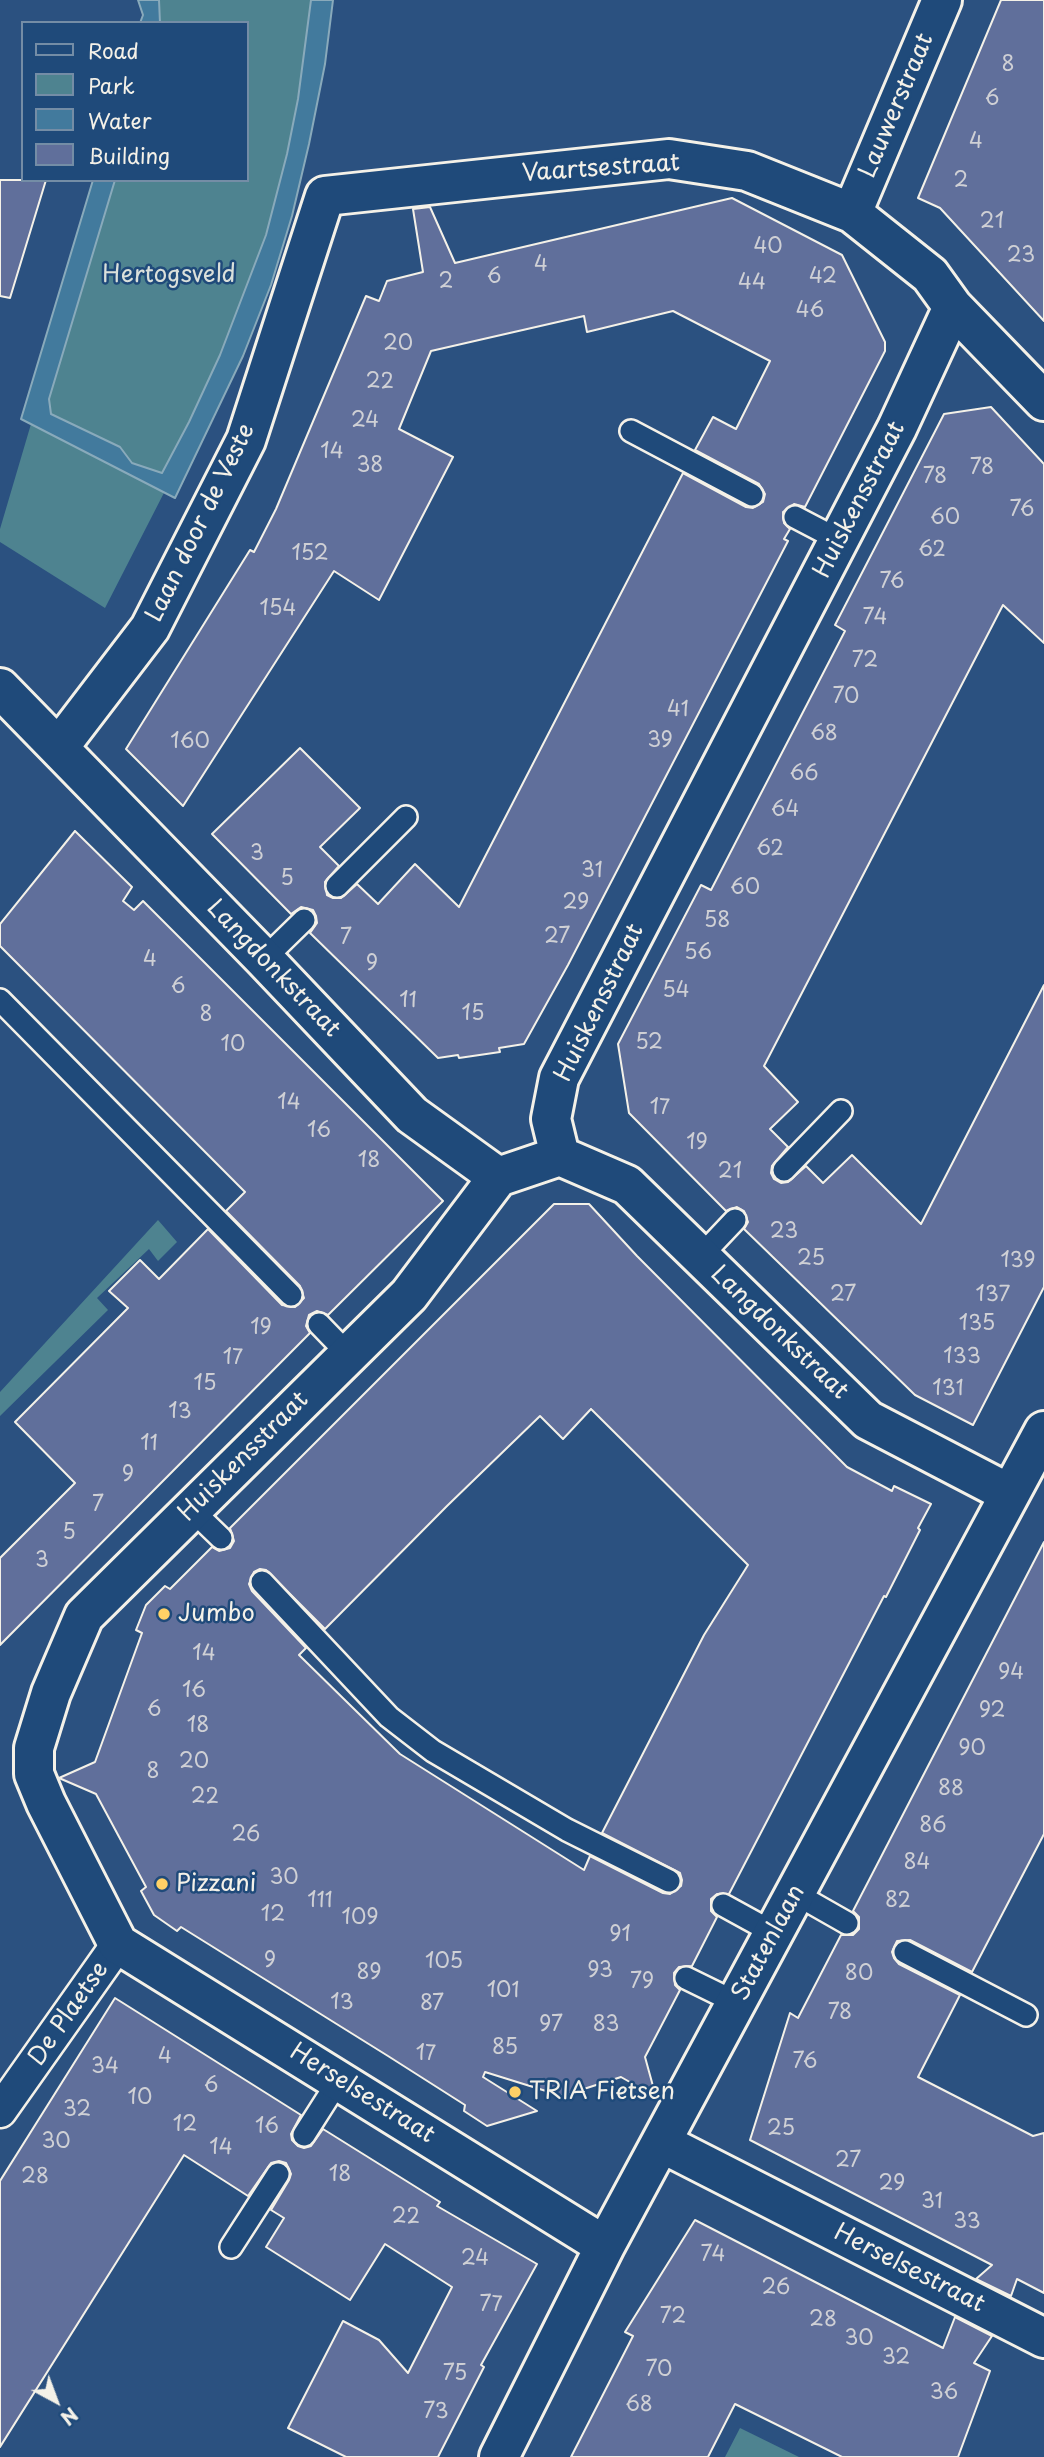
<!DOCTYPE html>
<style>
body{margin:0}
#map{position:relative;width:1044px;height:2457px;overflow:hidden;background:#2b5180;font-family:"Playpen Sans",sans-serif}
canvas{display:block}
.legend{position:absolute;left:21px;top:21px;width:228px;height:161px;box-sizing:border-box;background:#1f4a7a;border:2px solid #748da6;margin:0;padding:9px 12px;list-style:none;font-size:21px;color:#f4f1e8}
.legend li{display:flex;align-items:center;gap:14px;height:35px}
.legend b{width:35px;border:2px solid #748da6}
.north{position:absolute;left:21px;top:2366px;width:70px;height:70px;-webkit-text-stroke:5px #1f4a7a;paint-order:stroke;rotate:139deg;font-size:19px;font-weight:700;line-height:28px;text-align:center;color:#f4f1e8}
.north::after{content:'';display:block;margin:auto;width:24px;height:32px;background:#f4f1e8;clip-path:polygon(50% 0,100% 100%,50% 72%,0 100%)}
</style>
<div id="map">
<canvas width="1044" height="2457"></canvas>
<ul class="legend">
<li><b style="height:9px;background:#1f4a7a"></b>Road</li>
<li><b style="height:19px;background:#4e8390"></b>Park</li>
<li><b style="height:19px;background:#427a9d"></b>Water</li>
<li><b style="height:19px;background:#606f9b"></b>Building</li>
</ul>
<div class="north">N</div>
</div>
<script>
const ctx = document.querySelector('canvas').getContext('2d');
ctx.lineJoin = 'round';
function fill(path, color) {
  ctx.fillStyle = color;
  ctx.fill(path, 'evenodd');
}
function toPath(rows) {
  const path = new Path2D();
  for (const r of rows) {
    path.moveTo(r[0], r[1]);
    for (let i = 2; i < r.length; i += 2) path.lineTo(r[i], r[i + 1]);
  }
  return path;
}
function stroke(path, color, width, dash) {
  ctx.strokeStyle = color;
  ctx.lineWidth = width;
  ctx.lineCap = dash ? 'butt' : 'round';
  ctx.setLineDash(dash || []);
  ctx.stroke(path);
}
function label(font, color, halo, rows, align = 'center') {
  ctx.font = font + ' "Playpen Sans",sans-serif';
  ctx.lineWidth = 5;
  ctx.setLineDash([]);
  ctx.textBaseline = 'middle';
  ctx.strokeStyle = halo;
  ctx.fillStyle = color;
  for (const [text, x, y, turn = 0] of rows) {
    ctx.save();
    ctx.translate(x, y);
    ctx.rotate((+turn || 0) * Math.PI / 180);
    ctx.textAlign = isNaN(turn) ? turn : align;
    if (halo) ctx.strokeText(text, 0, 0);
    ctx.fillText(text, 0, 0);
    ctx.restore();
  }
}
fill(toPath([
 [146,0,321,0,305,129,232,360,105,608,0,542,0,529,103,180,247,180,247,23,149,23],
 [158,1220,177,1242,158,1261,149,1249,97,1298,108,1310,0,1416,0,1392],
 [740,2428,799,2457,725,2457]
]), '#4e8390');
const water = toPath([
 [138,0,159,0,160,23,140,23,143,15,138,0],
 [311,0,333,0,325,64,309,144,292,216,271,285,243,356,175,498,21,419,93,180,115,180,49,399,51,414,120,447,132,463,162,473,189,422,220,355,266,235,287,154,298,99,311,0]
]);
fill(water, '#427a9d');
stroke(water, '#89aabb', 2);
const building = toPath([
 [1001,0,1044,0,1044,321,940,208,918,198,1001,0],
 [0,180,46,180,10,298,0,296,0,180],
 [732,198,842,255,885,342,885,351,805,507,794,504,783,512,784,523,790,529,784,539,788,541,568,965,524,1044,499,1048,500,1052,459,1058,458,1055,438,1058,310,933,317,923,316,916,313,910,301,907,291,914,212,834,300,748,360,808,320,847,339,866,325,882,327,895,333,898,341,898,357,884,378,904,415,864,459,907,683,473,746,507,753,508,763,502,765,494,759,484,695,450,713,417,736,429,770,361,673,311,587,332,584,316,431,351,399,429,453,457,379,600,334,571,183,806,126,749,250,550,254,552,276,509,366,296,379,301,387,281,423,272,413,209,430,207,455,263,732,198],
 [991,407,1044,464,1044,643,1003,605,764,1066,798,1102,770,1129,788,1147,772,1166,771,1173,774,1179,781,1183,788,1182,806,1166,823,1183,852,1155,921,1224,1044,985,1044,1287,973,1425,915,1395,744,1229,748,1222,744,1211,737,1207,726,1211,629,1113,618,1044,701,885,711,890,788,741,845,631,835,625,944,414,991,407],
 [75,831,132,887,123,901,134,910,143,901,443,1201,328,1315,317,1311,309,1315,306,1326,310,1333,0,1645,0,1558,75,1483,15,1422,128,1308,109,1291,140,1260,159,1279,208,1229,282,1305,295,1307,304,1298,300,1286,226,1211,245,1192,0,946,0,924,75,831],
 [554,1204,589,1204,637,1256,847,1467,892,1491,894,1486,931,1504,918,1528,920,1530,886,1597,884,1596,729,1894,717,1894,711,1899,711,1911,717,1917,692,1966,679,1967,674,1973,675,1985,680,1990,645,2057,656,2097,621,2077,562,2096,485,2072,483,2077,537,2111,487,2126,464,2111,465,2105,388,2056,181,1927,177,1931,154,1915,141,1891,146,1887,96,1794,59,1778,95,1762,142,1633,136,1630,146,1605,165,1586,170,1589,212,1547,219,1551,230,1548,234,1541,230,1528,554,1204],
 [591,1409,748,1565,704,1635,602,1833,680,1873,682,1880,681,1886,670,1894,663,1893,590,1856,584,1870,400,1754,299,1655,306,1648,252,1591,249,1584,254,1572,260,1569,266,1570,325,1629,447,1506,540,1416,563,1439,591,1409],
 [1044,1542,1044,1834,972,1972,910,1940,897,1941,892,1952,894,1958,899,1964,960,1995,918,2077,1033,2136,1044,2133,1044,2293,1017,2279,1011,2296,976,2279,992,2265,750,2140,790,2013,798,2018,841,1935,853,1935,859,1929,859,1917,853,1911,1044,1542],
 [115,1998,301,2115,291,2134,292,2140,298,2146,304,2148,311,2146,323,2129,440,2202,437,2206,537,2264,481,2365,484,2367,438,2457,346,2457,288,2428,343,2321,379,2340,408,2373,452,2287,385,2244,350,2300,266,2247,284,2218,271,2210,289,2180,291,2174,286,2163,279,2161,271,2163,248,2196,184,2155,0,2447,0,2181,115,1998],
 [695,2220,943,2348,955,2317,992,2336,974,2363,990,2371,958,2457,842,2457,735,2404,708,2457,571,2457,633,2336,625,2332,695,2220]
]);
fill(building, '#606f9b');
stroke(building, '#f4f1e8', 2);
const service = toPath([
 [631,431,752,495],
 [795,517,839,540],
 [337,886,406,817],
 [264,959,304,920],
 [0,1000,291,1295],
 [784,1170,841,1111],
 [700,1257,735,1220],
 [319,1324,348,1354],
 [191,1509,221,1538],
 [262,1582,389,1717,433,1751,567,1830,669,1881],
 [796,1894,847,1923],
 [723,1905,774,1933],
 [905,1952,1026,2015],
 [686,1978,737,2003],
 [304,2135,339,2080],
 [231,2247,278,2174]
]);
const pedestrian = toPath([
 [0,2111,118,1944]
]);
const minor = toPath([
 [852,213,942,0],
 [0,688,264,959,412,1115,498,1177],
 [59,747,150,628,246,440,325,196,669,159,747,171,852,213,930,275,953,307,1044,401],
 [560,1156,498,1177,409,1295,84,1616,51,1693,34,1748,34,1774,46,1803,118,1944,605,2246],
 [560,1156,551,1119,559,1078,897,428,953,307],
 [560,1156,627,1185,868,1420,1010,1494],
 [662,2143,1044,2338],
 [499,2457,605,2246,1044,1431]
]);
stroke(service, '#f4f1e8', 26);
stroke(pedestrian, '#f4f1e8', 37);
stroke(minor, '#f4f1e8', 44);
stroke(service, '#1f4a7a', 21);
stroke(pedestrian, '#1f4a7a', 32);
stroke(minor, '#1f4a7a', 38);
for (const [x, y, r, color] of [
 [164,1614,7,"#ffd166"],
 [162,1884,7,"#ffd166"],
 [515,2092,7,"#ffd166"]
]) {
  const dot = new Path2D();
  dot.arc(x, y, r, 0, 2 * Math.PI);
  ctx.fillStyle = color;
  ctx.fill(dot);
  stroke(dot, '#1f4a7a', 2.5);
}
label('21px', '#cfd0d5', null, [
 ["8",1008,65],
 ["6",992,99],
 ["4",976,142],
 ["2",961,181],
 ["21",992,222],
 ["40",768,247],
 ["23",1021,256],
 ["4",541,265],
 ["6",494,277],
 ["42",823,277],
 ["2",446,282],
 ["44",752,283],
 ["46",810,311],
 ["20",398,344],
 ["22",380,382],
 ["24",365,421],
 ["14",332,452],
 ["38",370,466],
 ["78",982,468],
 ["78",935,477],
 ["76",1022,510],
 ["60",945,518],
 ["62",932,550],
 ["152",310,554],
 ["76",892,582],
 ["154",278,609],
 ["74",875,618],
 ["72",865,661],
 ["70",846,697],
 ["41",678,710],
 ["68",824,734],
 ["39",660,741],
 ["160",190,742],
 ["66",804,774],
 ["64",785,810],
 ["62",770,849],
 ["3",257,854],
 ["31",592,871],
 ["5",287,879],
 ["60",745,888],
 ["29",576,903],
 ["58",717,921],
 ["27",557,937],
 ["7",346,938],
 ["56",698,953],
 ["4",150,960],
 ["9",372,964],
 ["6",178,987],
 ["54",676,991],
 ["11",408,1001],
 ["15",473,1014],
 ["8",206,1015],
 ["52",649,1043],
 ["10",233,1045],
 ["14",289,1103],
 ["17",660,1108],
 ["16",319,1131],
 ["19",697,1143],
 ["18",369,1161],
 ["21",730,1172],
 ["23",784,1232],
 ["25",811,1259],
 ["139",1018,1261],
 ["27",843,1295],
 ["137",993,1295],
 ["135",977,1324],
 ["19",261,1328],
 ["133",962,1357],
 ["17",233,1358],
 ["15",205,1384],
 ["131",948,1389],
 ["13",180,1412],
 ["11",149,1444],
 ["9",128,1475],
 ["7",98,1505],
 ["5",69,1533],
 ["3",42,1561],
 ["14",204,1654],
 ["94",1011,1673],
 ["16",194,1691],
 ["6",154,1710],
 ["92",992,1711],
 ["18",198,1726],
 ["90",972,1749],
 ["20",194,1762],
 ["8",153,1772],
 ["88",951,1789],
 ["22",205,1797],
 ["86",933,1826],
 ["26",246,1835],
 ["84",917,1863],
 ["30",284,1878],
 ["111",320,1901],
 ["82",898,1901],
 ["12",273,1915],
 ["109",360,1918],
 ["91",620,1935],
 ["9",270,1961],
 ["105",444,1962],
 ["93",600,1971],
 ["89",369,1973],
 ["80",859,1974],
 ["79",642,1982],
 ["101",503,1991],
 ["13",342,2003],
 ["87",432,2004],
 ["78",840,2013],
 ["97",551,2025],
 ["83",606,2025],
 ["85",505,2048],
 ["17",426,2054],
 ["4",165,2057],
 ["76",805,2062],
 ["34",105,2067],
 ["6",211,2086],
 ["10",140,2098],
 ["32",77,2110],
 ["12",185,2125],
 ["16",267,2127],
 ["25",781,2129],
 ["30",56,2142],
 ["14",221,2148],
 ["27",848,2161],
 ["18",340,2175],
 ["28",35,2177],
 ["29",892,2184],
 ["31",932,2202],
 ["22",406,2217],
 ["33",967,2222],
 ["74",713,2255],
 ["24",475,2259],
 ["26",776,2288],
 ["77",491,2305],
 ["72",673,2317],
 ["28",823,2320],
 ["30",859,2339],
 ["32",896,2358],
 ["70",659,2370],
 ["75",455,2374],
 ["36",944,2393],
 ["68",639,2405],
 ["73",436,2412]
]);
label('24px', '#f4f1e8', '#1f4a7a', [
 ["Lauwerstraat",897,106,-67],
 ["Vaartsestraat",601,169,-4],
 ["Huiskensstraat",860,500,-63],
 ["Laan door de Veste",201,523,-64],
 ["Langdonkstraat",273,969,46],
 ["Huiskensstraat",600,1003,-64],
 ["Langdonkstraat",779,1333,44],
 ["Huiskensstraat",244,1457,-45],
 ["Statenlaan",769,1943,-62],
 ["De Plaetse",69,2014,-55],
 ["Herselsestraat",362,2094,32],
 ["Herselsestraat",909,2269,27]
]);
label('24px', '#dbe0db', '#1f4a7a', [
 ["Hertogsveld",169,275]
]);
label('24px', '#f4f1e8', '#1f4a7a', [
 ["Jumbo",178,1614],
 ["Pizzani",176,1884],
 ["TRIA Fietsen",529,2092]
], 'left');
</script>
